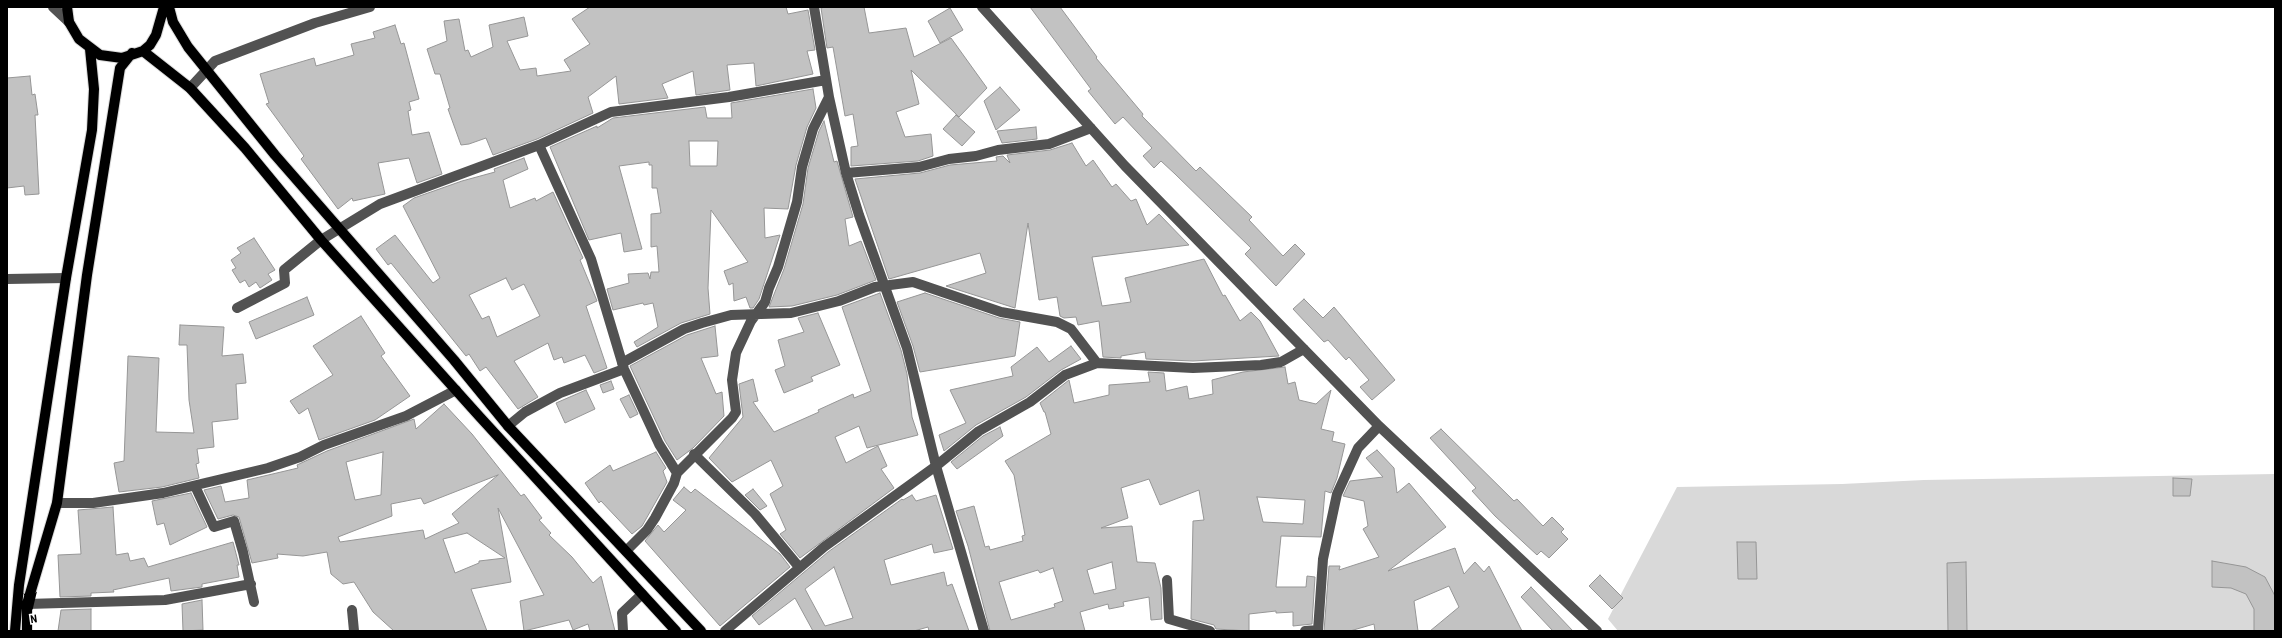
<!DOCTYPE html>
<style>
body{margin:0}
#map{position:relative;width:2282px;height:638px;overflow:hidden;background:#fff;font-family:"Roboto Condensed",sans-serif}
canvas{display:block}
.frame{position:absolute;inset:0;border:8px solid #000;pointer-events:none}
.north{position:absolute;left:12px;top:586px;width:40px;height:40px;-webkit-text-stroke:3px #fff;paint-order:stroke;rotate:172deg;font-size:11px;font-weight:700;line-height:16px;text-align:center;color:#000}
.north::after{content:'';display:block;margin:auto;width:14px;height:18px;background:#000;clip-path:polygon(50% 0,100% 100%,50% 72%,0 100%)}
</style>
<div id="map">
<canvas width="2282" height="638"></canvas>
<div class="frame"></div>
<div class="north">N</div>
</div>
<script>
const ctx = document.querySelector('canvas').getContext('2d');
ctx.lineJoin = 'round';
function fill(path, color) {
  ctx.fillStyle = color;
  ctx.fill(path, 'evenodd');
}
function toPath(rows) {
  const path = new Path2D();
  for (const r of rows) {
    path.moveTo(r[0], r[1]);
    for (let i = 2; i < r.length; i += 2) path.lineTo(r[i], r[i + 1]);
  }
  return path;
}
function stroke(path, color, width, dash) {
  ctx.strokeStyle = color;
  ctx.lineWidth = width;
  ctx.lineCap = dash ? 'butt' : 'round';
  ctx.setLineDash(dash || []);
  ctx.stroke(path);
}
fill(toPath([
 [2275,474,2275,631,1618,631,1608,619,1677,487,1842,484,1924,480]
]), '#d9d9d9');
const building = toPath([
 [590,7,786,7,788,14,808,10,815,50,807,51,813,74,756,86,754,63,727,65,730,90,696,95,693,71,662,84,668,98,619,104,616,76,588,97,593,113,537,139,493,155,486,138,469,144,461,145,448,109,450,108,440,74,435,74,427,49,447,41,444,21,459,19,465,51,468,50,471,57,493,47,489,25,524,17,528,36,507,41,520,70,536,68,537,76,571,71,564,60,590,44,572,19,590,7],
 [826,7,864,7,869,33,906,28,914,57,951,38,987,88,959,117,911,70,919,104,896,112,905,137,931,134,933,156,918,161,851,166,851,147,858,146,853,114,845,116,833,47,827,48,821,8,826,7],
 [1030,7,1060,7,1097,57,1096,58,1143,114,1142,116,1196,171,1200,167,1252,217,1249,220,1283,256,1295,244,1305,254,1276,286,1245,254,1251,248,1175,174,1161,161,1154,168,1143,156,1152,148,1123,117,1115,124,1088,91,1091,89,1030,7],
 [950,8,963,30,940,43,928,21,950,8],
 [395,25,401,44,404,43,419,99,409,102,411,110,408,111,412,135,429,132,442,174,417,183,409,158,378,163,385,194,353,201,352,198,338,209,301,159,304,156,266,104,269,103,260,74,314,58,316,66,354,55,351,44,375,38,373,32,395,25],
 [30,76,32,95,35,94,38,115,35,115,39,194,25,195,24,186,7,188,7,78,30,76],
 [1000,87,1020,110,996,130,984,101,1000,87],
 [813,89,816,108,807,127,796,165,788,209,764,208,765,238,780,235,759,299,753,308,750,308,746,297,734,301,733,283,729,285,724,271,748,262,711,210,708,288,710,314,681,323,637,347,634,342,658,327,653,303,644,305,643,303,613,310,607,289,629,283,628,274,648,273,650,279,651,272,659,272,657,246,651,247,651,214,661,213,657,188,652,188,652,165,649,165,649,162,619,166,642,249,624,252,621,233,589,240,550,147,597,126,597,128,613,118,705,107,707,118,732,118,731,103,813,89],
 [689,141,718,141,717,166,690,166,689,141],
 [956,115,975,132,962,146,943,129,956,115],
 [824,121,834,162,837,161,853,217,845,219,849,246,861,241,876,280,837,295,792,306,769,307,784,269,803,204,808,168,819,131,824,121],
 [1036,127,1037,139,1002,143,997,131,1036,127],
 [1072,143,1086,166,1093,160,1112,187,1116,184,1131,201,1136,199,1147,225,1159,214,1189,245,1092,257,1102,306,1131,302,1125,278,1204,259,1223,296,1225,295,1240,321,1251,312,1260,321,1279,356,1193,361,1146,359,1145,352,1121,356,1121,358,1103,357,1099,321,1078,325,1076,317,1064,318,1060,316,1057,297,1039,300,1028,223,1015,308,946,286,986,273,980,253,889,279,855,179,920,173,950,165,997,161,996,157,1003,156,1010,163,1007,155,1050,150,1072,143],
 [524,158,528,169,503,180,510,208,535,198,536,201,553,192,583,258,580,260,595,296,597,301,586,306,607,368,594,373,585,355,564,363,562,357,554,360,548,343,514,361,538,397,518,409,486,367,480,371,469,354,466,356,391,263,388,265,376,249,395,235,433,283,440,278,403,206,414,198,462,181,495,172,494,169,524,158],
 [506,278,512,290,524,284,540,316,497,337,489,316,482,319,469,295,506,278],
 [254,238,275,270,268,274,272,280,260,288,256,282,249,287,245,280,240,283,232,270,236,268,231,260,241,253,237,248,254,238],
 [880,293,901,350,907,374,912,417,918,435,867,448,859,426,835,437,846,463,878,446,887,466,881,469,894,488,800,558,780,534,786,530,770,494,783,486,771,460,732,482,709,458,743,417,739,384,753,379,758,401,753,402,774,432,819,412,818,410,853,394,854,398,871,391,842,307,880,293],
 [925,293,999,318,1020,322,1015,356,920,372,913,346,897,302,925,293],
 [307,297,314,315,256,339,249,322,307,297],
 [1304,299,1323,318,1334,307,1395,380,1372,400,1360,387,1369,380,1349,357,1346,360,1328,340,1324,342,1293,309,1304,299],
 [818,313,840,365,811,377,813,381,784,393,775,370,785,366,778,340,804,332,798,318,818,313],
 [361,316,385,353,381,356,410,396,375,420,319,440,308,408,299,414,290,401,333,375,313,346,361,316],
 [180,325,224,327,222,356,243,354,246,383,236,384,238,419,212,422,214,447,197,449,199,463,196,464,199,478,162,487,119,492,114,463,124,461,128,356,159,358,156,432,194,433,189,400,187,345,179,345,180,325],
 [715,326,718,356,701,358,716,394,722,392,724,416,693,448,677,460,665,441,630,366,687,335,715,326],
 [1071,346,1081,359,1061,370,1026,397,976,425,944,451,939,435,966,423,950,390,1013,376,1011,367,1037,347,1049,362,1071,346],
 [1285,367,1288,384,1295,382,1299,400,1316,404,1331,390,1321,429,1334,432,1332,441,1345,444,1337,478,1331,493,1325,491,1321,537,1281,536,1276,587,1306,587,1307,576,1315,577,1312,624,1293,626,1293,612,1276,613,1276,611,1249,614,1249,631,1216,629,1214,625,1191,619,1193,521,1204,520,1199,490,1160,505,1149,479,1121,488,1128,518,1101,528,1132,526,1137,562,1155,563,1161,588,1162,619,1151,620,1149,597,1123,602,1124,606,1109,609,1108,604,1080,612,1085,631,990,631,968,546,956,511,974,506,985,547,989,546,990,550,1023,541,1022,536,1025,535,1014,475,1005,461,1051,434,1045,412,1044,412,1040,403,1069,380,1074,403,1109,395,1109,385,1150,382,1148,372,1164,373,1166,391,1187,386,1189,399,1213,394,1212,380,1243,372,1285,367],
 [1257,497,1305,500,1303,524,1263,522,1257,497],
 [1112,562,1116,589,1094,594,1087,570,1112,562],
 [1053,568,1063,601,1054,604,1055,607,1011,620,999,582,1038,570,1040,573,1053,568],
 [611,381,614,389,603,393,600,385,611,381],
 [586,390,595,409,565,423,556,403,586,390],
 [629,395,638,414,630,418,620,399,629,395],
 [444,404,472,434,521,496,524,494,542,518,539,520,551,533,549,535,572,557,593,583,601,576,615,631,590,631,588,624,573,630,569,620,524,631,520,601,544,595,498,508,511,582,471,589,487,631,394,631,373,612,354,582,343,584,331,574,327,552,303,556,277,554,278,558,252,563,239,517,233,515,218,519,204,490,221,486,225,502,249,498,247,480,298,468,297,465,327,451,414,419,416,429,444,404],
 [383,452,381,495,355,500,346,462,383,452],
 [498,475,452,514,459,523,425,539,423,530,340,542,338,537,392,516,391,504,421,498,424,504,498,475],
 [467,533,505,558,479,561,479,563,455,573,443,539,467,533],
 [1000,427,1003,436,957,469,951,462,983,436,1000,427],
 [1441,429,1514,501,1517,499,1543,526,1552,517,1564,529,1561,532,1568,539,1549,558,1541,551,1537,555,1495,516,1472,491,1476,488,1430,438,1441,429],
 [1377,450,1394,468,1397,493,1409,483,1446,527,1388,571,1455,548,1464,574,1475,562,1484,572,1489,566,1522,631,1430,631,1459,607,1449,586,1414,601,1418,631,1375,631,1374,624,1350,631,1324,631,1329,566,1340,566,1339,570,1379,557,1363,529,1368,526,1364,501,1343,496,1350,481,1383,477,1366,458,1377,450],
 [656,452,666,468,663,471,667,482,642,526,632,534,601,501,599,503,585,483,610,465,613,471,656,452],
 [2173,478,2192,479,2190,496,2173,496,2173,478],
 [684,487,691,493,695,489,780,554,790,567,720,626,645,541,658,525,664,532,686,510,673,500,684,487],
 [753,489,767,506,760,510,745,495,753,489],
 [191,493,207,527,170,545,164,523,157,525,152,501,191,493],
 [912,495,916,501,936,495,953,549,934,553,932,544,884,560,891,585,944,572,947,586,952,584,969,631,929,631,928,627,914,631,813,631,795,598,759,625,752,616,828,552,902,499,903,500,912,495],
 [834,567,853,618,825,626,805,589,834,567],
 [113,507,116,555,128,553,130,561,144,558,148,567,233,542,239,565,237,565,239,577,202,584,202,587,171,591,169,578,113,590,114,592,91,593,91,596,60,597,58,555,81,554,78,510,113,507],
 [1737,542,1756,542,1757,579,1738,579,1737,542],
 [2212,561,2246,567,2265,577,2275,596,2275,631,2254,631,2254,609,2246,594,2231,588,2212,587,2212,561],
 [1966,562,1967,631,1948,631,1947,563,1966,562],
 [1600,575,1623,598,1612,609,1589,586,1600,575],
 [1531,587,1573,631,1553,631,1521,597,1531,587],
 [202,600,203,630,183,631,182,604,202,600],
 [91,609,91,631,58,631,61,610,91,609]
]);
fill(building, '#c2c2c2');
stroke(building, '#969696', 1);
const major = toPath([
 [67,7,69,22,79,39,100,55,122,58,143,51,150,45,156,35,164,7],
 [169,7,173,22,188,47,275,155,454,360,508,426,701,631],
 [143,51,190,88,245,148,321,240,479,416,676,631],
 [15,631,19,585,66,278,92,130,94,89,90,49],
 [27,631,27,604,57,503,87,275,120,68,132,53]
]);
stroke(major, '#dbdbdb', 12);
stroke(toPath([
 [53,7,69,22],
 [814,7,829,97,846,173,859,215,907,348,936,466,984,631],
 [982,7,1125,166,1379,426,1597,631],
 [190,88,215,61,315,23,370,7],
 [539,145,591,259,624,369,659,444,677,473],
 [846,173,919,167,949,159,976,156,998,150,1049,144,1091,128],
 [7,279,66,278],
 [237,308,285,283,284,270,321,240,380,204,539,145,611,112,729,97,826,80],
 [622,363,684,329,702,323,731,315,791,313,839,301,875,287,913,282,1001,312,1057,322,1071,329,1097,363,1193,368,1261,365,1281,362,1304,349],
 [508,426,525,412,560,393,624,369],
 [694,454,755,514,799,567],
 [195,486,214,527,234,521,243,552,254,602],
 [57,503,93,503,163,493,268,468,300,457,324,445,406,416,456,390],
 [626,551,647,530,655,518,674,483,677,473,732,418,736,412,732,380,736,353,751,321,765,302,769,288,778,267,797,202,802,167,813,129,829,97],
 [1167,580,1169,619,1210,631],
 [27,604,165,600,251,584],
 [352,610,354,631],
 [623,631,622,613,642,594],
 [725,631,824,547,936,466,979,431,1030,402,1065,375,1097,363],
 [1305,631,1318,630,1323,559,1337,494,1358,448,1379,426]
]), '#525252', 10);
stroke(major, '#000', 10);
</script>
